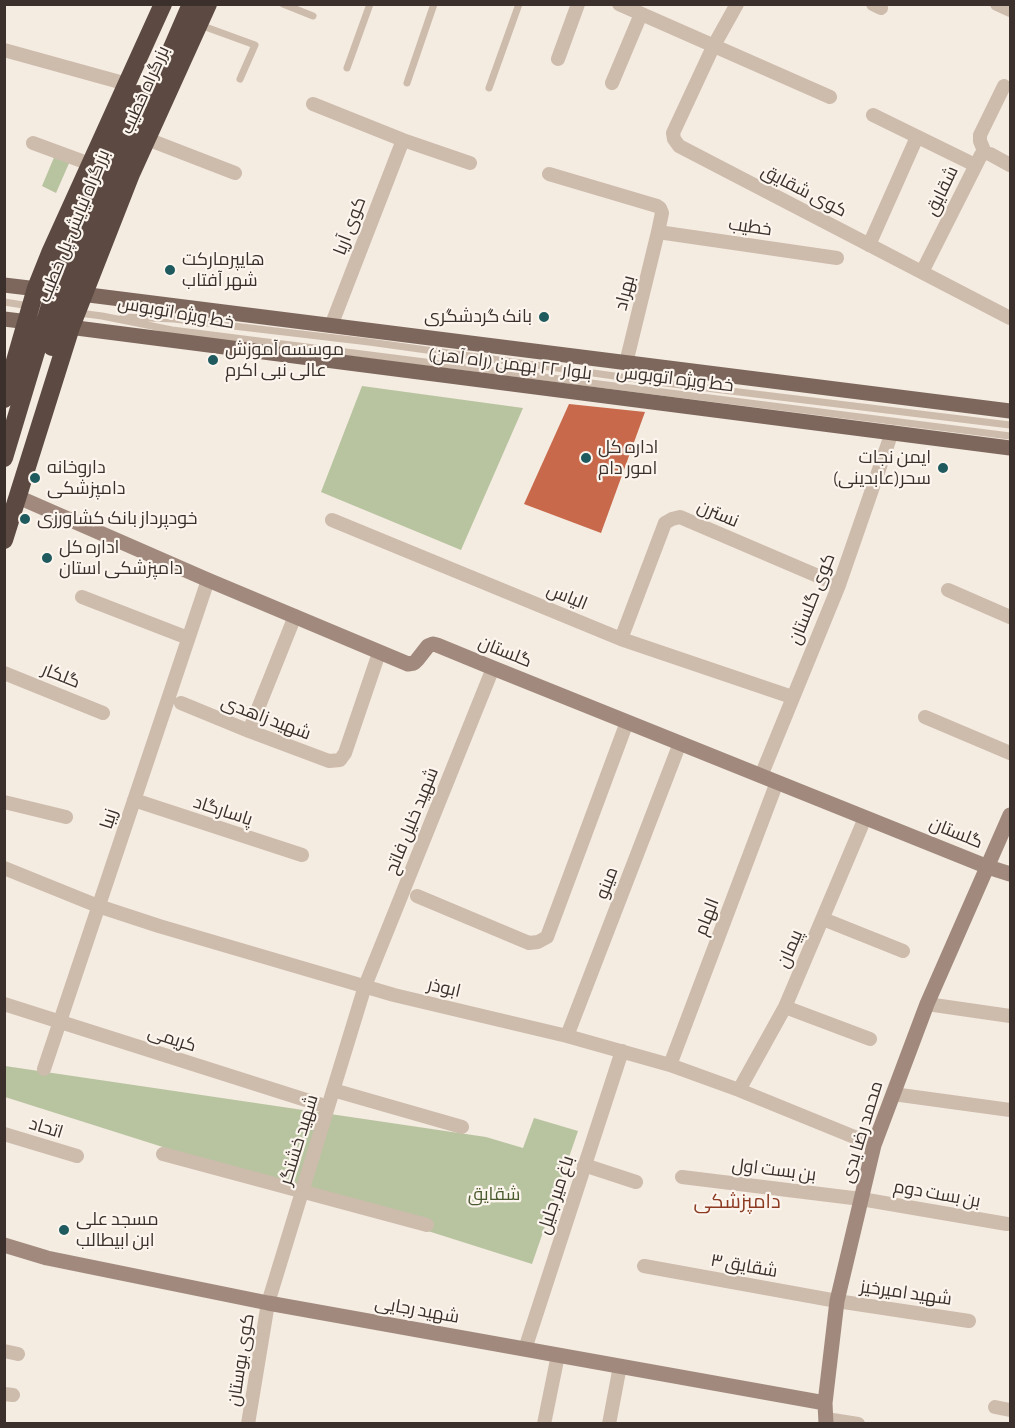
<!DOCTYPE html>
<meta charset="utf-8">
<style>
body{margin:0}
#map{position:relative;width:1015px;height:1428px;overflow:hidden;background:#f4ebe1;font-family:"Alegreya Sans",sans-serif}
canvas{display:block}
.frame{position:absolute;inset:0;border:6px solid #3b302b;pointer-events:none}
</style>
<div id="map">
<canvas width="1015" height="1428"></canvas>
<div class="frame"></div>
</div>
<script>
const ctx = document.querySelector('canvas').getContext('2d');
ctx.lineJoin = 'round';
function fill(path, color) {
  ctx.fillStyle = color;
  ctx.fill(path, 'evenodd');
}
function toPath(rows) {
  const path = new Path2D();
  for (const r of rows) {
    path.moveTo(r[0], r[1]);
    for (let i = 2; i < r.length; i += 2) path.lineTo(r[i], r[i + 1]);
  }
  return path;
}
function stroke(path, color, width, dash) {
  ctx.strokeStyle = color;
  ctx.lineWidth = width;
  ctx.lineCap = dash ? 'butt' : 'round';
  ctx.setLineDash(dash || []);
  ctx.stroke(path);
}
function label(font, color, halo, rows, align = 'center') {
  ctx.font = font + ' "Alegreya Sans",Cairo,sans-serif';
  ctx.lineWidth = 4.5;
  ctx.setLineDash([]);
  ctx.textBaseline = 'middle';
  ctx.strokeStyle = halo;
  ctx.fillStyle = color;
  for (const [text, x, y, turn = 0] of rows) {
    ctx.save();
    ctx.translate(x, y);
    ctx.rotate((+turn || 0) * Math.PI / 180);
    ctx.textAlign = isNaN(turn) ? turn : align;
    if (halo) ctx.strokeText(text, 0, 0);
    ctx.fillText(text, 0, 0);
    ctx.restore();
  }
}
fill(toPath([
 [55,155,70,161,56,193,42,186],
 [362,386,523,408,461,550,321,492],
 [5,1066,486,1137,523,1148,534,1118,578,1131,532,1264,5,1097]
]), '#b8c4a0');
fill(toPath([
 [569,404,645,412,601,533,524,504]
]), '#c8694b');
stroke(toPath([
 [283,4,313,16],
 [200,25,255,45,240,79],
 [347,68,370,4],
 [407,83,434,4],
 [489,88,519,4],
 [4,302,30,306],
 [79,313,102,316,172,330,1010,436],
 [123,317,174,319,369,342,665,383,1010,425]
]), '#cdbbac', 7);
stroke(toPath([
 [619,4,830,97],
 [737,4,713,47,673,133,674,139,679,146,1010,318],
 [873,4,881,8],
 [997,4,1010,10],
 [4,50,127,84],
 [558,59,578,4],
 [612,83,641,14],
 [313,104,403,140,470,163],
 [873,115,975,165],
 [147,139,235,173],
 [33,143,90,164],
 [985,153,980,141,980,135,1004,86],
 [549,174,657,206,660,208,662,213,658,232,626,363],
 [658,232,837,258],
 [869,245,917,137],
 [922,272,981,155,985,153,990,154,1010,165],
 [331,326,403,140],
 [332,520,621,639,792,697],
 [948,590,1010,617],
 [82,597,188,638],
 [621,639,665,523,672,519,680,517,839,585],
 [4,673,103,713],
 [181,703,249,731,329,761,340,760,345,753,379,653],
 [925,717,1010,753],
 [249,731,295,616],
 [761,776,839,585,892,432],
 [134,800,302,855],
 [4,802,66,817],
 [4,868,98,906,159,926,394,995,567,1036,670,1065,739,1090,874,1145],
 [417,896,529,943,538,942,547,937,627,722],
 [823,919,903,951],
 [4,1004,328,1107],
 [927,1004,1010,1016],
 [785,1007,870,1039],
 [567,1036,680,743],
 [670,1065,777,782],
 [44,1069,208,580],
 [333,1090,462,1127],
 [739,1090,785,1007,865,818],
 [893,1094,1010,1110],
 [4,1134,77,1156],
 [163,1154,427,1225],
 [584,1165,636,1182],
 [682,1177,861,1199,1007,1224],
 [644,1266,837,1301,969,1321],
 [525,1349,622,1051],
 [4,1351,18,1354],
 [4,1394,13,1395],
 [995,1407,1010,1410],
 [826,1419,858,1424],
 [248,1424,268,1303,365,986,493,668],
 [544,1424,558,1355],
 [609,1424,620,1366]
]), '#cdbbac', 14);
stroke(toPath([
 [18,497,208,580,408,664,414,663,417,660,428,646,433,644,437,645,493,668,988,867,1010,874],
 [4,1245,47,1258,268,1303,825,1403],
 [826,1424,825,1403,837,1301,874,1145,927,1004,1010,815]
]), '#a18a7d', 15);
stroke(toPath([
 [4,285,46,290],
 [73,293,1010,411],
 [4,319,37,323],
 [61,326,1010,448]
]), '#7d675c', 15);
stroke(toPath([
 [52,347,74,274,191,4],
 [4,399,36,288,50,253,163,4],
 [4,458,61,269,138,94],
 [4,540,71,327,131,174,208,4]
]), '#5c4a42', 18);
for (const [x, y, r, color] of [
 [170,270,6,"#1f5a5e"],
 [544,317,6,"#1f5a5e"],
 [213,360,6,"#1f5a5e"],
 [586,458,6,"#1f5a5e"],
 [943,468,6,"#1f5a5e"],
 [35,478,6,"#1f5a5e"],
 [25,519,6,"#1f5a5e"],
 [47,558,6,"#1f5a5e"],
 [64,1230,6,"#1f5a5e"]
]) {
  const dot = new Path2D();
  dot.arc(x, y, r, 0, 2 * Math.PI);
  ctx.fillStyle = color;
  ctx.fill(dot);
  stroke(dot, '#fbf5ee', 2);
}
label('18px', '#3b302b', '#fbf5ee', [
 ["بزرگراه خطیب",145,90,-66],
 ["کوی شقایق",804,191,27],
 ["شقایق",942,191,-64],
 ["بزرگراه نیایش-پل خطیب",74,226,-68],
 ["کوی آریا",350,226,-69],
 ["خطیب",750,227,8],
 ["بهراد",625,293,-76],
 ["خط ویژه اتوبوس",176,313,10],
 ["بلوار ۲۲ بهمن (راه آهن)",510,364,7],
 ["خط ویژه اتوبوس",675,379,7],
 ["نسترن",718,514,23],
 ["الیاس",567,597,22],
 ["کوی گلستان",812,599,-68],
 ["گلستان",505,652,22],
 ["گلکار",61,676,22],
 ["شهید زاهدی",266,718,21],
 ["پاسارگاد",223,811,18],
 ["زیبا",109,819,-72],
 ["شهید خلیل فاتح",412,821,-68],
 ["گلستان",956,833,22],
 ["مینو",607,883,-69],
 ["الهام",707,917,-69],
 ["پیمان",790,949,-67],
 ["ابوذر",444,988,13],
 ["کریمی",172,1039,18],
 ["اتحاد",46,1128,17],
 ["محمد رضا یدی",862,1132,-73],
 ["شهید خشتگر",299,1140,-73],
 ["بن بست اول",774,1170,7],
 ["بن بست دوم",937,1194,10],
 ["باغ میر جلیل",556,1195,-72],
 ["شقایق ۳",744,1266,10],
 ["شهید امیرخیز",906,1293,8],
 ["شهید رجایی",417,1310,10],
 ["کوی بوستان",241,1360,-81]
]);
label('18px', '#3b302b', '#fbf5ee', [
 ["هایپرمارکت",182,260],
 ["شهر آفتاب",182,281],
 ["بانک گردشگری",532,317,"right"],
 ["موسسه آموزش",225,350],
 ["عالی نبی اکرم",225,371],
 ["اداره کل",598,448],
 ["امور دام",598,469],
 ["ایمن نجات",931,458,"right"],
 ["سحر(عابدینی)",931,479,"right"],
 ["داروخانه",47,468],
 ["دامپزشکی",47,489],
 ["خودپرداز بانک کشاورزی",37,519],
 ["اداره کل",59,548],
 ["دامپزشکی استان",59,569],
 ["مسجد علی",76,1220],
 ["ابن ابیطالب",76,1241]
], 'left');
label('18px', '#4a5a2e', '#fbf5ee', [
 ["شقایق",494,1195]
]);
label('20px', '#8c3b22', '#fbf5ee', [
 ["دامپزشکی",737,1202]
]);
</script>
